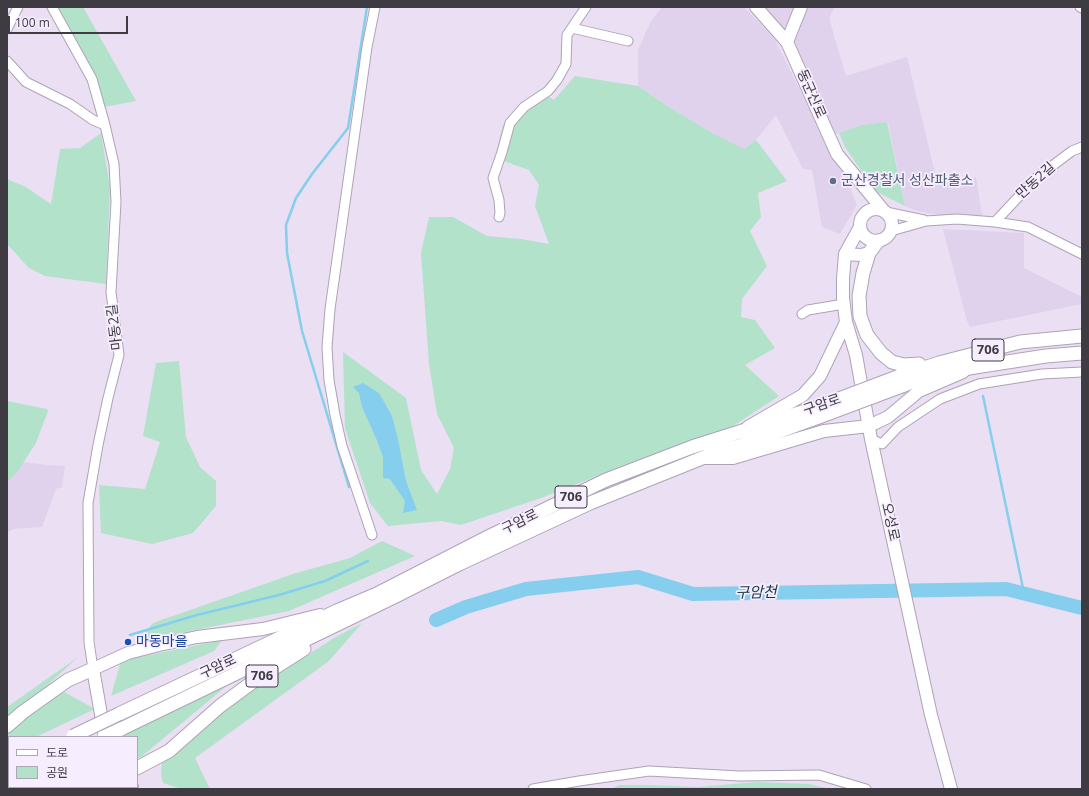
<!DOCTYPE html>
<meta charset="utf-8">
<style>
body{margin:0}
#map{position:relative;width:1089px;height:796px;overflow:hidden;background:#eadff3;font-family:"Open Sans","Noto Sans KR",sans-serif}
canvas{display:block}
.frame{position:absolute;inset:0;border:8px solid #3f3b43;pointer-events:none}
.legend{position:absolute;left:8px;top:736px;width:130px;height:52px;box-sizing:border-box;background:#f6edfe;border:1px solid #ada6b3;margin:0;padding:5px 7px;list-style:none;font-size:12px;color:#3f3b43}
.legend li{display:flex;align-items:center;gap:8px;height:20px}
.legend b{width:20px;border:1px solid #ada6b3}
.scale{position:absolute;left:8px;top:16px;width:120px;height:18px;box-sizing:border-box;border:2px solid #3f3b43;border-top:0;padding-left:5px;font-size:12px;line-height:14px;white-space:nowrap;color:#3f3b43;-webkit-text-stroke:3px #f6edfe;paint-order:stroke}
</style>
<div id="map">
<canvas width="1089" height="796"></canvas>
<div class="frame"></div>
<ul class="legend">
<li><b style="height:5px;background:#fff"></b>도로</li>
<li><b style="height:11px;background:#b3e2cb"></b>공원</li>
</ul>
<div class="scale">100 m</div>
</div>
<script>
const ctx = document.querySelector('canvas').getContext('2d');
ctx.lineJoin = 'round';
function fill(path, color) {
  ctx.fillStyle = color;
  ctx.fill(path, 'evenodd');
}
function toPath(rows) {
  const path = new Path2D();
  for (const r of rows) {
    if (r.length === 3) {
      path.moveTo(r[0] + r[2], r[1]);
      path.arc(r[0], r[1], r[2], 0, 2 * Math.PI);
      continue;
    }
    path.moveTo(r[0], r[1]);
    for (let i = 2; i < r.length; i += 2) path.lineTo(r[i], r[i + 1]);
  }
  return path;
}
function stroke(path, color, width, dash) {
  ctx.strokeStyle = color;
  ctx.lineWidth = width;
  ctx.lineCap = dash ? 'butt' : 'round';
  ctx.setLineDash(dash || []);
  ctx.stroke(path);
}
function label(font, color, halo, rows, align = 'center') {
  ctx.font = font + ' "Open Sans","Noto Sans KR",sans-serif';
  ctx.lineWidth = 3.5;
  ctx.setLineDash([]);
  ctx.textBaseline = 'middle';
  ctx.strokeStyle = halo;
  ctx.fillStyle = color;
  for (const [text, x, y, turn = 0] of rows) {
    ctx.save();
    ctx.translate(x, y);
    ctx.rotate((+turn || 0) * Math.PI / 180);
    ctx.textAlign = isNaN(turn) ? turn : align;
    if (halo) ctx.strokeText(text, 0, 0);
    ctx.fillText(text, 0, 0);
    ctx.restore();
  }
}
fill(toPath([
 [662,7,744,7,774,38,830,150,844,172,857,205,840,234,822,227,812,170,803,169,776,115,756,140,744,149,714,134,669,107,638,86,638,50,650,23],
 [763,7,794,7,784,30],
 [803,7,835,7,829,18,846,76,907,57,938,185,976,177,982,215,941,215,917,211,905,206,888,122,861,125,833,135,790,41],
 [943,229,1024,233,1024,268,1082,297,1082,304,970,327,967,321],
 [23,462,47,465,65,466,62,487,56,489,42,527,13,529,7,533,7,482,18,471]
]), '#e0d2ed');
fill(toPath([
 [58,7,83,7,136,101,104,107,80,46],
 [575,76,638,86,669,107,714,134,744,149,756,140,787,181,758,193,761,217,750,231,767,266,742,299,741,317,755,320,775,348,745,365,779,396,730,428,620,467,541,498,461,525,441,521,388,526,370,503,345,428,343,352,406,398,421,470,437,494,450,469,454,448,437,414,429,364,421,253,429,217,453,217,487,236,521,239,549,244,535,206,539,185,529,170,495,158,503,125,545,94,554,100],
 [887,122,905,206,875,191,845,147,839,133,861,125],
 [101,133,110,187,106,284,45,276,29,268,7,244,7,179,26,187,51,204,60,149,80,148],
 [179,361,186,437,200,467,216,481,216,506,193,533,152,544,101,533,99,485,145,489,160,442,143,436,156,363],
 [7,401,47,409,48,411,36,443,18,471,7,482],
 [382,541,415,556,289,611,136,642,153,623,293,574,350,558],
 [362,623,329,661,195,758,210,789,182,789,163,783,161,775,162,761,228,706,334,638],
 [222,640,214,651,111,696,121,661],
 [78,657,47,686,7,719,7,707],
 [235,679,141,757,137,758,137,737,120,737],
 [64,692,95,709,36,737,9,737,9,750,7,751,7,734,28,714],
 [757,782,809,784,830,789,612,789,619,785,649,785,697,787]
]), '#b3e2cb');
fill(toPath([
 [363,383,379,393,392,416,398,439,406,481,417,510,403,513,405,501,390,479,383,478,383,457,376,438,362,407,359,393,353,387]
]), '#86ceee');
stroke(toPath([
 [983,396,1024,593],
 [349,487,302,331,287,253,286,225,296,198,312,174,348,128,367,7],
 [130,635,197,615,279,595,325,581,368,561]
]), '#86ceee', 2.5);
stroke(toPath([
 [436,620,466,607,526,589,638,577,693,594,1006,589,1082,608]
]), '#86ceee', 14);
const street = toPath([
 [52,7,92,79,105,125],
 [1080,7,1082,8],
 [572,28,628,41],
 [7,29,18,7],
 [7,61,26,82,70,104,93,120,105,125,114,164,116,202,111,292,119,355,108,398,98,445,88,503,89,642,93,669],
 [886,212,924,220],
 [499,217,500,213,499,200,493,178,502,152,510,123,524,107,548,91,557,80,566,64,567,35,586,7],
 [995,222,1036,178,1072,151,1082,147],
 [891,231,926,221,957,219,995,222,1028,227,1082,254],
 [802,314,808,310,844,304],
 [871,439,882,444,898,427,940,399,979,384,1042,374,1082,372],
 [372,535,342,446,335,415,329,380,327,347,330,309,367,47,375,7],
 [533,789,579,781,649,771,739,776,819,775,866,789]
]);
const secondary = toPath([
 [756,7,787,42,837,154,884,211],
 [787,42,801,7],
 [876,225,16],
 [860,227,845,254,843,279,843,298,846,322,856,355,871,439,931,715,951,789],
 [845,254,861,255,869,253],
 [748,427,803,395,820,376,846,322],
 [705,458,733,458,824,431,869,426,888,417,919,391,963,372],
 [105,737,93,669,128,653,159,645,197,637,263,629,320,615],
 [105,787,106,789],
 [131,789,132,787]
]);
const primary = toPath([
 [878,241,869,253,863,273,859,296,860,316,867,335,881,353,892,362,904,365,919,364],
 [897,377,939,363,1020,342,1082,336],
 [902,386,930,375,975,367,1046,356,1082,353],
 [119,714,337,611,377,594,490,536,606,480,692,447,815,408],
 [7,726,23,712,68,680,93,669],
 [121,729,396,596,459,564,590,503,712,454,739,446,819,417],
 [7,767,9,766],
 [137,768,169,751,220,706,254,681,304,649],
 [7,782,9,781]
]);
stroke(street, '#ada3b6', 11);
stroke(secondary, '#ada3b6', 14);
stroke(primary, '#ada3b6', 15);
stroke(street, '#fff', 9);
stroke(secondary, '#fff', 12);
stroke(primary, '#fff', 13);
const primaryBridge = toPath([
 [815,408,897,377],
 [819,417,902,386],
 [73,736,119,714],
 [104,737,121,729]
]);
stroke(primaryBridge, '#ada3b6', 15, []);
stroke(primaryBridge, '#fff', 13);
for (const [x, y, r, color] of [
 [833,181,4,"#5c6f8a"],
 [128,642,4,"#1a4fb4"]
]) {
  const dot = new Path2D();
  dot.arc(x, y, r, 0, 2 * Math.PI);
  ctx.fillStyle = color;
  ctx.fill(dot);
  stroke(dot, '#f6edfe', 1.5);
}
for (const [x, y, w] of [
 [988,350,32],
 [571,497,32],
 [262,676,32]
]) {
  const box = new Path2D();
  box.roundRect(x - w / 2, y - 11, w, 22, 3);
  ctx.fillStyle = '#f6edfe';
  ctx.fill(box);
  stroke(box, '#3f3b43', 1);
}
label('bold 13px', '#3f3b43', null, [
 ["706",988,350],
 ["706",571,497],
 ["706",262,676]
]);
label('14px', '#3f3b43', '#f6edfe', [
 ["동군산로",811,94,66],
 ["만동2길",1036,181,-42],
 ["마동2길",115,327,-97],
 ["구암로",822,405,-19],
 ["구암로",520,522,-26],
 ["오성로",890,522,77],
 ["구암로",218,667,-25]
]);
label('14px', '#4e5e75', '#f6edfe', [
 ["군산경찰서 성산파출소",841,181]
], 'left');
label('14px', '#164399', '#f6edfe', [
 ["마동마을",136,642]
], 'left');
label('italic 15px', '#153744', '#f6edfe', [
 ["구암천",756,593,-1]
]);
</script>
